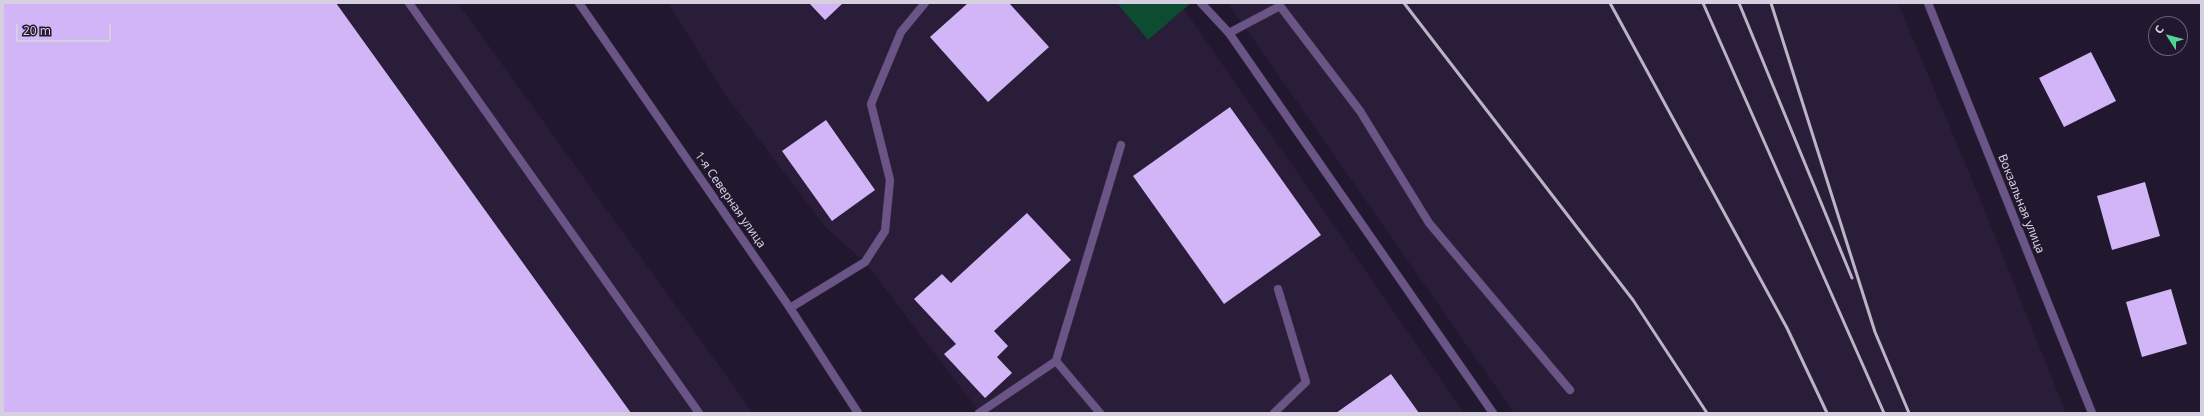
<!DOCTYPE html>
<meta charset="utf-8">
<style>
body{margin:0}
#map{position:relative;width:2204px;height:416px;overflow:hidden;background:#21172e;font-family:"Noto Sans",sans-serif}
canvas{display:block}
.frame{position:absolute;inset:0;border:4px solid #d5cfdf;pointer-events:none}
.north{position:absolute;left:2148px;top:16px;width:40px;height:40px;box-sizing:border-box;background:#21172e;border:1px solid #696175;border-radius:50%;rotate:306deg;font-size:11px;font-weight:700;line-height:16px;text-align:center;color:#d5cfdf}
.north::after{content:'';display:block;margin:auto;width:14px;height:18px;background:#52d397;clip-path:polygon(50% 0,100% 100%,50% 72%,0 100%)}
.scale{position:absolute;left:16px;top:24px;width:95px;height:18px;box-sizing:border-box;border:2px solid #d5cfdf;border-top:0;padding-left:5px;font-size:12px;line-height:14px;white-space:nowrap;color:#d5cfdf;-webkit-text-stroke:3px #21172e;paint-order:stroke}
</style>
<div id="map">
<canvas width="2204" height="416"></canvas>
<div class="frame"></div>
<div class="north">С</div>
<div class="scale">20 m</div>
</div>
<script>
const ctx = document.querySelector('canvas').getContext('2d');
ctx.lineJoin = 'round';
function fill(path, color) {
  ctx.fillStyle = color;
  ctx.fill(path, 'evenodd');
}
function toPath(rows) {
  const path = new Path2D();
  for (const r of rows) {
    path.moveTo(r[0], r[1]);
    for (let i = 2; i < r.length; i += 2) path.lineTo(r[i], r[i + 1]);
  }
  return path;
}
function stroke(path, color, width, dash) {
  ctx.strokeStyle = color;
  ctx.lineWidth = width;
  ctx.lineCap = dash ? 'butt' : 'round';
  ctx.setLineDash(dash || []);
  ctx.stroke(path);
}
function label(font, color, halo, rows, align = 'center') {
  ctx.font = font + ' "Noto Sans",sans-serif';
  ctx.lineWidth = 4;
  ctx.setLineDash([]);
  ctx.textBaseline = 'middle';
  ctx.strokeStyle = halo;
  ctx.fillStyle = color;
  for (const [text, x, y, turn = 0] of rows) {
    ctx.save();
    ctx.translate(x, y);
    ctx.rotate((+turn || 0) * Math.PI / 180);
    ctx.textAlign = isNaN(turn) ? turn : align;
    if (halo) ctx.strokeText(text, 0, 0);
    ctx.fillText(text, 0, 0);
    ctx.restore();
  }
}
fill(toPath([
 [3,3,458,3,753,413,3,413],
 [668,3,1117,3,1148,40,1184,9,1464,413,980,413,865,262,827,229,726,96],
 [1228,3,1898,3,1976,189,2066,413,1514,413]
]), '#2a1d3a');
fill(toPath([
 [1117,3,1191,3,1148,40]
]), '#0d4c31');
fill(toPath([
 [3,3,336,3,631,413,3,413],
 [809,3,843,3,825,20],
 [968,3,1009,3,1049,47,988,102,930,37],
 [2091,52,2116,101,2064,127,2039,78],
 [1230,107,1321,235,1224,304,1133,176],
 [826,120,875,190,832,221,782,151],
 [2145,182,2160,236,2112,250,2097,196],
 [1027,213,1071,260,994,331,1008,346,997,357,1012,373,985,398,944,354,956,344,914,299,942,274,951,283],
 [2171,289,2187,344,2142,357,2126,302],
 [1391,374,1419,413,1336,413]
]), '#d1b5f7');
const lane = toPath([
 [409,3,699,413],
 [1201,3,1229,33,1280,6,1360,111,1429,223,1570,390],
 [1229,33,1493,413],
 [790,308,865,262,885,231,890,180,871,104,901,32,925,3],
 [1056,361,1121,145],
 [979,413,1056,361,1100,413],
 [1274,413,1306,382,1278,289]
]);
const street = toPath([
 [579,3,790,308,858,413],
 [1928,3,2092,413]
]);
stroke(lane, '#3a3147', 9);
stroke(street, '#3a3147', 9);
stroke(lane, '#6b5587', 8);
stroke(street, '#6b5587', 8);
stroke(toPath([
 [1404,3,1633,300,1707,413],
 [1610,3,1787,328,1827,413],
 [1703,3,1884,413],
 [1739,3,1852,278],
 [1771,3,1875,332,1909,413]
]), '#bbb4c5', 3);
label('12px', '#d5cfdf', '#21172e', [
 ["1-я Северная улица",730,200,55],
 ["Вокзальная улица",2021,204,68]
]);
</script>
